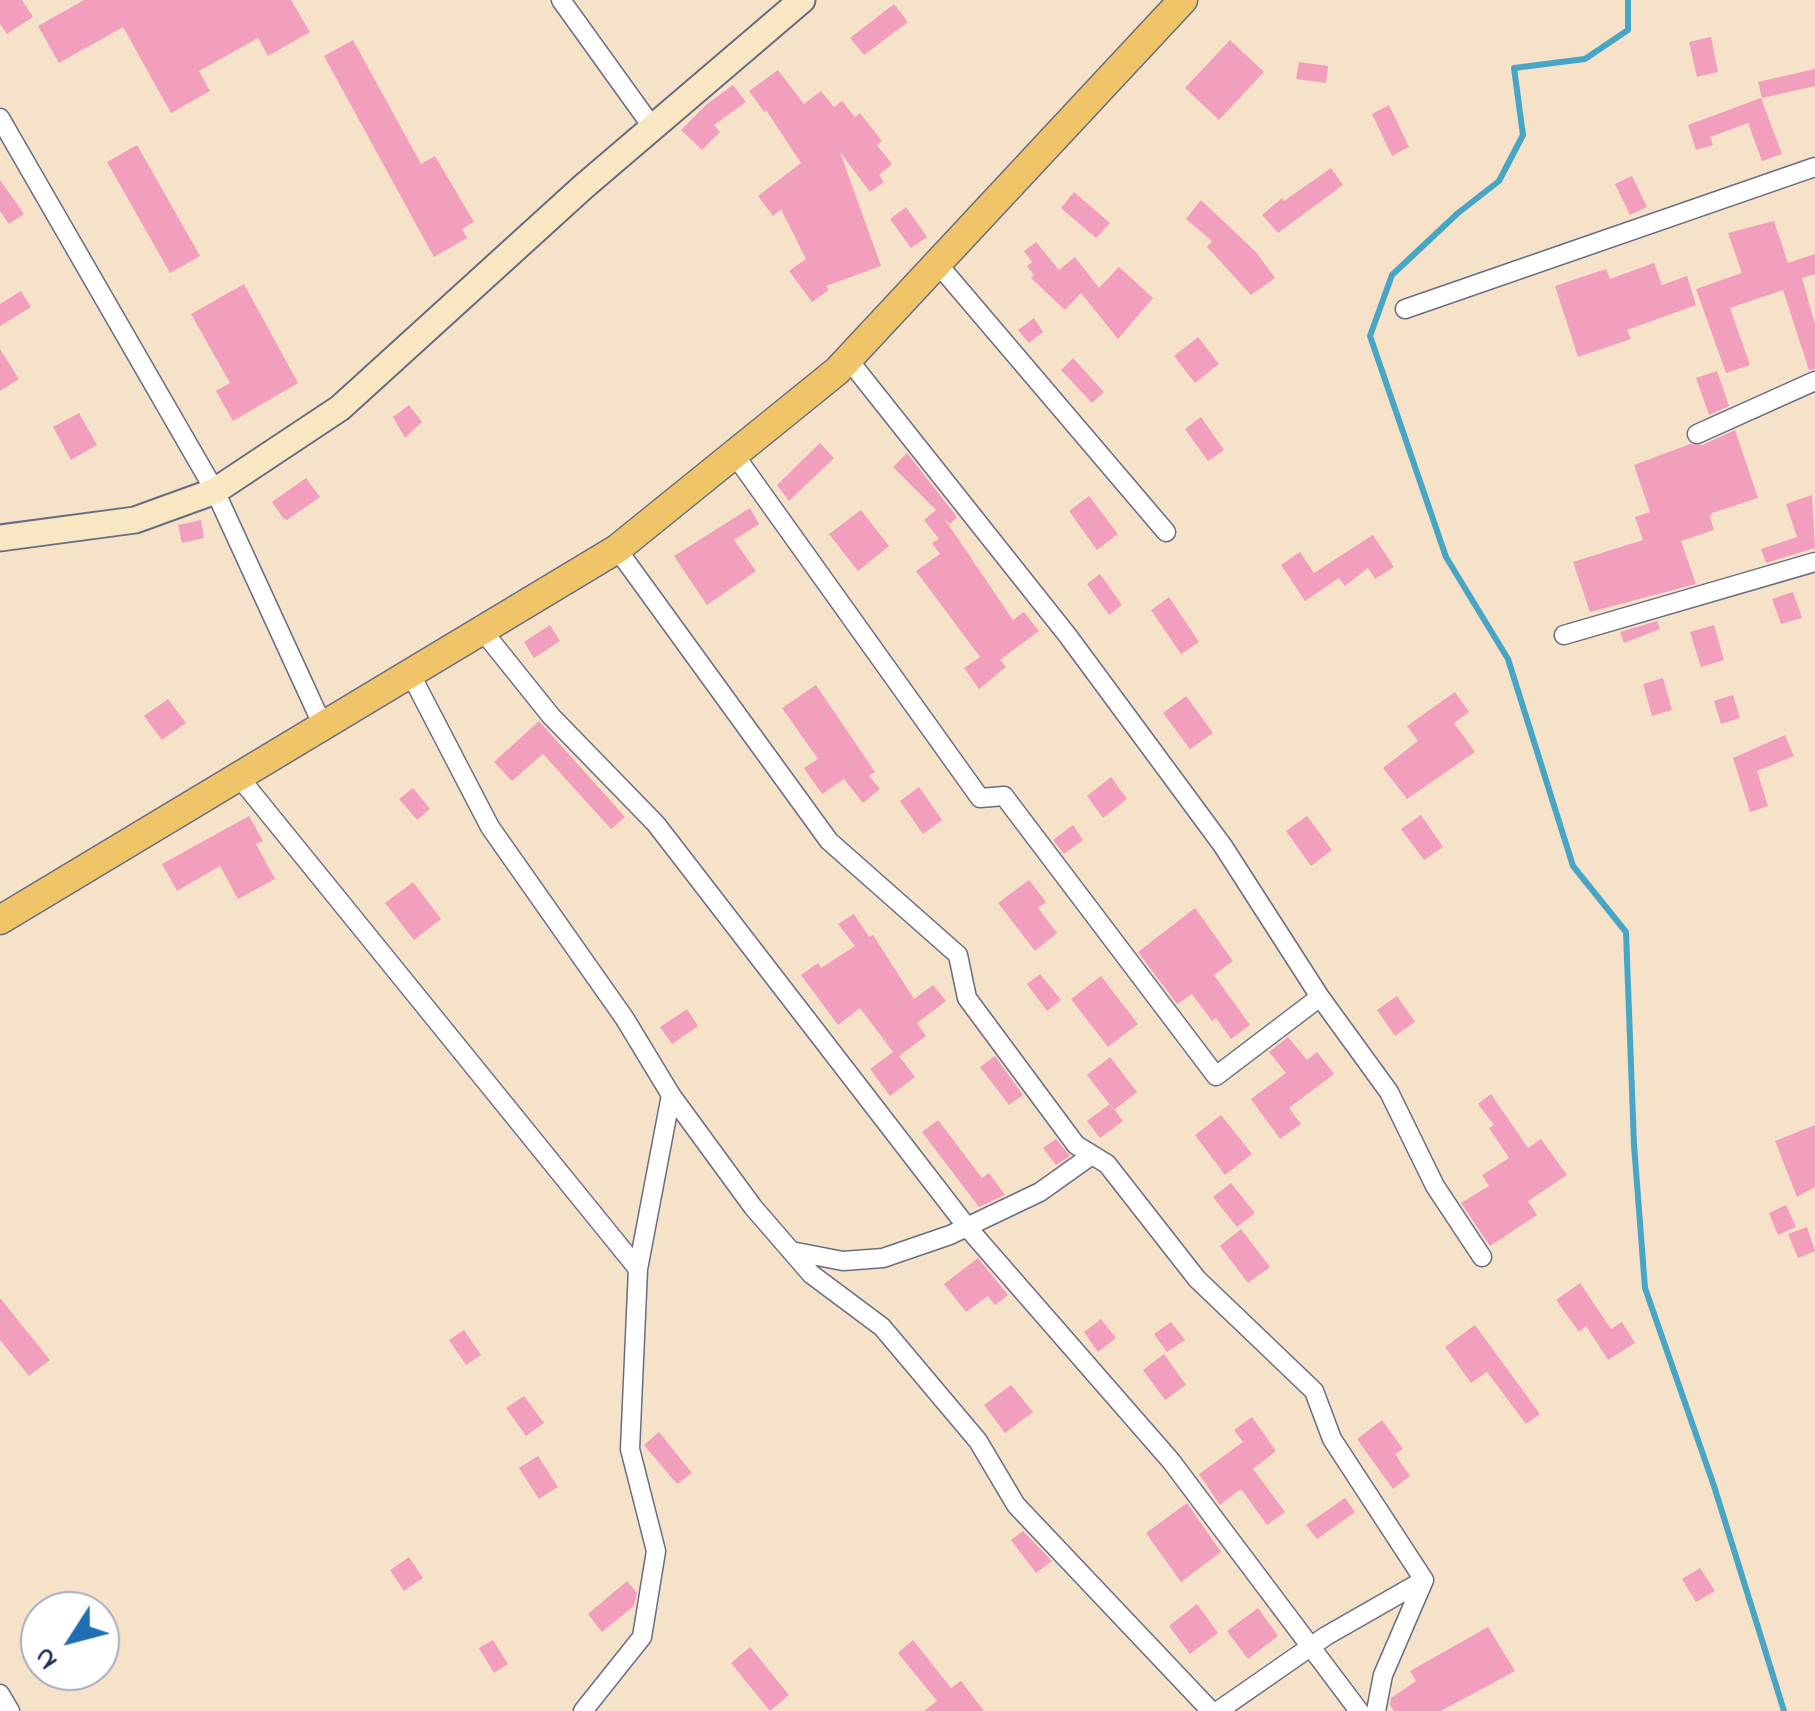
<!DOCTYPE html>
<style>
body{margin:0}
#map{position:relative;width:1815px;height:1711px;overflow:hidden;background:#f6e1c9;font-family:"Indie Flower",sans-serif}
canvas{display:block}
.north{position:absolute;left:20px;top:1591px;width:100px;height:100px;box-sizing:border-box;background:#fff;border:2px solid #a4acbf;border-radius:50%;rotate:234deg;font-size:28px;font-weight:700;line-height:40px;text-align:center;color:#1b2f5e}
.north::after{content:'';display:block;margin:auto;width:35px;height:45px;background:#1f6fb2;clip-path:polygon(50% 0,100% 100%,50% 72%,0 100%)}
</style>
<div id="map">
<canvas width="1815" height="1711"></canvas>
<div class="north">N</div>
</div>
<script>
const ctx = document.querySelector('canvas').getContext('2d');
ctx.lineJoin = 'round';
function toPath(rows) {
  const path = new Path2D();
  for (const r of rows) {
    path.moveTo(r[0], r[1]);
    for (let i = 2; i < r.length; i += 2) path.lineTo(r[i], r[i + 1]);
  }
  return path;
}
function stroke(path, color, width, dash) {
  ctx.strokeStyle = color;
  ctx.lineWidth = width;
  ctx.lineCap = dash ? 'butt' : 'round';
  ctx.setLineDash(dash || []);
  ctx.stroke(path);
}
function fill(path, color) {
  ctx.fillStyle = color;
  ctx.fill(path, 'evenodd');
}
stroke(toPath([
 [1628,0,1628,30,1585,59,1514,68,1523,135,1499,181,1458,213,1392,275,1370,336,1446,557,1508,659,1573,866,1626,932,1634,1145,1645,1288,1714,1486,1784,1711]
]), '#47a6c6', 6);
fill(toPath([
 [0,0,22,0,33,17,7,34,0,24],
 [84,0,291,0,310,32,268,56,258,38,199,71,210,91,171,113,123,27,59,63,38,26],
 [894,4,908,22,864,55,850,38],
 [1711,37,1718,72,1697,77,1689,42],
 [353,40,421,164,435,156,474,222,462,229,467,238,434,257,324,56],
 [1230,40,1264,72,1219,120,1185,88],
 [1299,62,1328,66,1326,83,1296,79],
 [1815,69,1815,86,1762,98,1758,82],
 [778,70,804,104,821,91,834,107,842,101,855,117,860,113,882,141,877,145,892,164,879,175,884,182,870,192,840,152,881,266,826,286,829,290,812,302,789,271,806,259,781,209,773,216,758,196,801,163,766,110,764,112,749,91],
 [733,85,746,102,714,125,720,132,702,150,681,130,706,105],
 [1761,98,1782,154,1762,161,1748,123,1710,137,1713,145,1696,150,1688,125],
 [1389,105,1409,147,1392,156,1372,114],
 [137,145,200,256,170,273,107,162],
 [1331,168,1343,185,1278,233,1262,215,1282,198,1284,201],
 [1632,176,1647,207,1630,215,1615,184],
 [0,180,24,214,9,224,0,211],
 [1074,192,1110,223,1096,238,1061,208],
 [1201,200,1256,252,1275,278,1251,295,1207,247,1212,241,1186,219],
 [906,207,927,237,911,248,890,219],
 [1774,221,1788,263,1815,254,1815,274,1802,278,1815,324,1815,369,1809,370,1783,290,1730,308,1750,365,1726,373,1696,289,1742,273,1728,233],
 [1036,242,1059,270,1075,257,1099,288,1119,267,1153,298,1118,339,1081,293,1065,310,1031,278,1034,275,1027,266,1032,262,1024,251],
 [1654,263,1662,285,1687,276,1696,305,1627,330,1631,339,1578,357,1555,286,1606,269,1610,279],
 [244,284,298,383,233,421,216,391,230,383,191,314],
 [21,291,31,307,0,326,0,304],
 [1034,318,1043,332,1029,343,1018,330],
 [1198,337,1219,364,1195,383,1174,356],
 [0,349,19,379,0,391],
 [1073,358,1104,392,1092,403,1061,370],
 [1717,371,1729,406,1709,415,1696,378],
 [409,405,422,422,405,438,393,417],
 [79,413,97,445,71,460,53,427],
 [1201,417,1224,450,1208,461,1185,429],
 [1735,430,1758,498,1712,513,1710,517,1714,530,1681,541,1696,584,1590,612,1573,562,1643,540,1635,517,1650,512,1634,465,1690,444,1702,445],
 [820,443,834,458,789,501,777,485],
 [907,453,957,517,950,524,944,518,1013,620,1024,612,1039,631,1000,660,1006,667,979,689,964,668,980,657,916,571,940,554,932,543,939,539,924,520,936,510,893,467],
 [306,478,320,497,287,520,283,518,272,502],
 [1812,495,1815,548,1766,563,1761,549,1797,537,1786,504],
 [1089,496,1118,534,1097,550,1069,511],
 [750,508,759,524,734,540,756,571,707,605,674,556],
 [861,510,889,546,858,571,829,534],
 [201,520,204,538,182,543,178,525],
 [1373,535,1394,567,1375,579,1368,568,1345,586,1339,578,1305,601,1281,565,1300,552,1314,573],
 [1100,574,1122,605,1109,615,1087,584],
 [1793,592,1802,618,1781,624,1772,599],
 [1169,597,1199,642,1181,654,1151,610],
 [1657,621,1660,629,1624,643,1620,632],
 [550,625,560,641,534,658,524,642],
 [1714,625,1724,660,1701,667,1690,632],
 [1663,678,1672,710,1652,716,1643,684],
 [816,685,875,772,869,776,880,789,863,803,844,779,822,794,804,768,818,759,782,708],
 [1455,692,1469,712,1454,723,1475,752,1407,799,1383,768,1418,741,1407,726],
 [1733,695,1740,718,1721,724,1714,701],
 [1186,696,1213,733,1190,749,1163,713],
 [168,699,186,723,162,740,144,716],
 [539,721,625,817,611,829,543,754,512,781,494,762],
 [1785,735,1794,756,1757,771,1768,806,1750,812,1733,758],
 [1111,777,1127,799,1103,818,1087,796],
 [919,787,942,820,923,834,900,801],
 [413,788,430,809,417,820,399,799],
 [1421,815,1443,847,1424,860,1401,829],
 [249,816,263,841,256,844,275,879,238,899,220,866,177,891,162,864],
 [1307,816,1332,850,1311,866,1286,831],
 [1073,825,1083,840,1064,854,1053,840],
 [1029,880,1046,902,1038,908,1057,933,1035,951,998,903],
 [413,882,441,919,414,940,385,903],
 [1195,908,1233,961,1214,975,1250,1025,1231,1039,1216,1018,1212,1021,1192,994,1177,1004,1138,952],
 [854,914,869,937,873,935,914,999,933,985,946,1001,917,1023,926,1036,899,1056,915,1077,890,1096,870,1069,893,1052,860,1008,838,1025,801,975,818,963,821,968,855,946,838,924],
 [1040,974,1061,1000,1047,1011,1027,984],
 [1101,976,1138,1024,1108,1047,1071,999],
 [1397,996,1415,1022,1395,1036,1377,1010],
 [687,1009,698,1026,672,1044,660,1027],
 [1288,1037,1307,1060,1317,1052,1334,1074,1289,1108,1301,1124,1280,1139,1251,1099,1286,1073,1269,1052],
 [995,1056,1023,1095,1009,1105,980,1067],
 [1110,1057,1137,1092,1114,1110,1087,1075],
 [1491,1094,1528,1148,1541,1139,1567,1175,1528,1201,1537,1215,1490,1246,1461,1203,1489,1186,1482,1175,1509,1158,1489,1128,1494,1125,1478,1104],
 [1110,1104,1123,1121,1100,1138,1087,1121],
 [1221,1115,1252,1154,1225,1175,1195,1135],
 [938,1120,982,1178,989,1173,1005,1195,979,1207,922,1132],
 [1815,1125,1815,1187,1797,1197,1775,1141],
 [1056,1139,1070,1156,1056,1165,1043,1148],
 [1231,1183,1255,1213,1237,1227,1213,1197],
 [1786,1205,1796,1227,1778,1235,1769,1213],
 [1807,1227,1815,1251,1798,1258,1788,1234],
 [1241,1229,1270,1267,1248,1283,1220,1246],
 [978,1258,1008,1295,995,1305,988,1296,966,1312,944,1284],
 [1580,1283,1611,1329,1622,1322,1635,1343,1608,1360,1586,1326,1579,1332,1556,1300],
 [0,1298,50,1360,29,1376,0,1340],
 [1101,1319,1116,1338,1098,1352,1084,1332],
 [1171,1322,1185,1340,1167,1352,1154,1334],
 [1475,1325,1540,1414,1526,1424,1487,1372,1471,1383,1445,1347],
 [464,1330,481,1355,466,1365,449,1340],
 [1164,1354,1186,1385,1165,1400,1143,1370],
 [1011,1385,1033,1412,1005,1433,984,1405],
 [524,1396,544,1423,526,1436,506,1408],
 [1252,1417,1276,1451,1253,1469,1285,1512,1267,1525,1241,1489,1220,1505,1199,1474,1243,1442,1234,1430],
 [1382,1420,1403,1449,1395,1454,1410,1476,1393,1489,1357,1439],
 [659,1432,692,1473,677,1484,644,1445],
 [538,1456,558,1487,539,1499,519,1468],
 [1345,1498,1355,1512,1317,1539,1306,1525],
 [1187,1503,1221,1552,1181,1582,1146,1533],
 [1023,1531,1052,1561,1036,1573,1011,1540],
 [409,1557,423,1578,404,1591,390,1570],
 [1700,1568,1715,1591,1696,1602,1682,1579],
 [627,1581,637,1593,634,1606,602,1632,588,1614],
 [1197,1604,1218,1633,1190,1654,1169,1626],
 [1258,1608,1278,1636,1248,1659,1227,1631],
 [1488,1627,1515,1671,1441,1711,1394,1711,1390,1705,1391,1698,1416,1681,1410,1671],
 [493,1640,508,1664,494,1673,479,1648],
 [913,1640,951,1688,961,1681,984,1711,924,1711,937,1701,898,1653],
 [750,1647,789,1695,770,1711,731,1663]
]), '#f29fbe');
const street = toPath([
 [561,0,653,128],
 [0,118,215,491,323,726],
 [937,263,1166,532],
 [1405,309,1815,167],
 [848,359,1068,636,1223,846,1320,997,1389,1092,1435,1186,1482,1257],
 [1697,434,1815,381],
 [734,454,980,798,1004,796,1216,1076,1320,997],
 [617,549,829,841,958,955,967,998,1076,1145,1107,1164,1197,1279,1314,1391,1332,1439,1424,1580,1383,1675,1376,1711],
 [482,630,551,716,656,824,967,1227,1171,1461,1359,1711],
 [1564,635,1815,562],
 [410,673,490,827,625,1019,671,1095,753,1207,811,1274,882,1327,978,1441,1016,1505,1211,1711],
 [239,777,638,1269],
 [791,1251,843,1261,883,1258,950,1235,1040,1192,1092,1155],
 [0,1694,10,1711],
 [583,1711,642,1637,656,1551,630,1449,638,1269,671,1095],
 [1218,1711,1326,1636,1424,1580]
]);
const secondary = toPath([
 [0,538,135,520,215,491,340,408,583,187,802,0]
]);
const primary = toPath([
 [0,920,617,549,837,371,1183,0]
]);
stroke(street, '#686d83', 21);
stroke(secondary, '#686d83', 29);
stroke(primary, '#686d83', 31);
stroke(street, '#fff', 18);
stroke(secondary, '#f9e7c3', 25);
stroke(primary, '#f0c469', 28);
</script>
